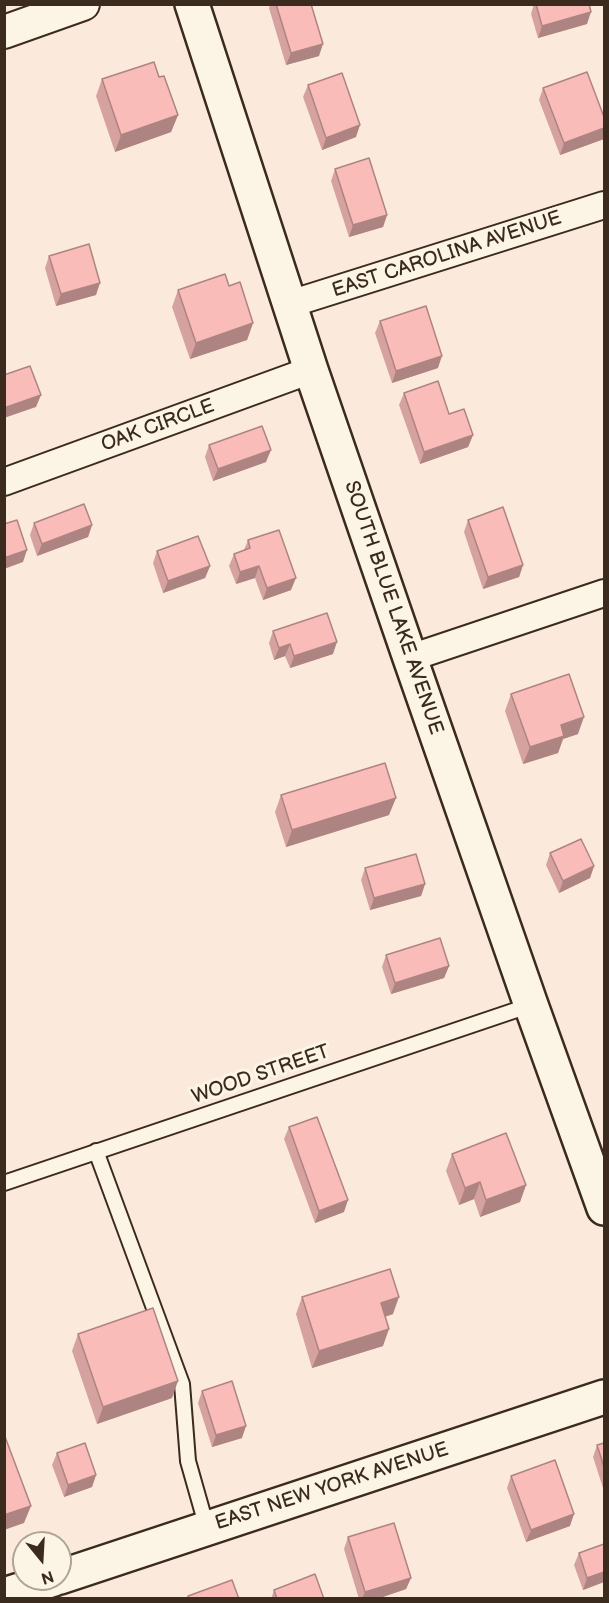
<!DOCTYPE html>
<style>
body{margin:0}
#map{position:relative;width:609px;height:1603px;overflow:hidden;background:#fbeadc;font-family:"Balsamiq Sans",sans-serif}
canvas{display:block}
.frame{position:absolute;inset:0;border:6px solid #3b2a1e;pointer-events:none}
.north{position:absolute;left:12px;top:1531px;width:60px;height:60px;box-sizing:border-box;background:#fcf5e5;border:2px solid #afa495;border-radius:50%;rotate:162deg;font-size:16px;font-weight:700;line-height:24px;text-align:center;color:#3b2a1e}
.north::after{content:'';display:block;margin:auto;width:21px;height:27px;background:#3b2a1e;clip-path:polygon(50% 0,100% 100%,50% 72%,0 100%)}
</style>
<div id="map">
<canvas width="609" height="1603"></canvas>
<div class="frame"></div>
<div class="north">N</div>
</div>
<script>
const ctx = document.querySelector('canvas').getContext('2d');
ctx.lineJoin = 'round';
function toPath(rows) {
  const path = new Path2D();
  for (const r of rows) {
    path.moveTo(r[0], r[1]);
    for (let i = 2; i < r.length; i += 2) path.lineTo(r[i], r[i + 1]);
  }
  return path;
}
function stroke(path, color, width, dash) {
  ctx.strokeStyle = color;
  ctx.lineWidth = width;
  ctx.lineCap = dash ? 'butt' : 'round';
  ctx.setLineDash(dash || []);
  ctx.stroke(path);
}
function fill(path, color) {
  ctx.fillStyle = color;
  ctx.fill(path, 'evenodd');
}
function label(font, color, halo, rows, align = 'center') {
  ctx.font = font + ' "Balsamiq Sans",sans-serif';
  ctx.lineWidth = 6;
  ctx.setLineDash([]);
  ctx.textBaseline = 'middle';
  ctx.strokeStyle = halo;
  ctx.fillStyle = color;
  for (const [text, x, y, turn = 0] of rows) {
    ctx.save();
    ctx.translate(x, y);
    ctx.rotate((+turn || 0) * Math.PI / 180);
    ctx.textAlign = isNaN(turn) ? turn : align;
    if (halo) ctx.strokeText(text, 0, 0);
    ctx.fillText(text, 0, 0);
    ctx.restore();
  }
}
const service = toPath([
 [96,1151,182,1384,188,1461,207,1528],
 [4,1183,531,1005]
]);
const minor = toPath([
 [290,304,604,205],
 [4,482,311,370],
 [410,658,604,593]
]);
const tertiary = toPath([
 [4,32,83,4]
]);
const secondary = toPath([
 [192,4,311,370,410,658,531,1005,604,1208]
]);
const primary = toPath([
 [60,1577,604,1397],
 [4,1595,54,1579]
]);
stroke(service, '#3b2a1e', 18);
stroke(minor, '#3b2a1e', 30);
stroke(tertiary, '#3b2a1e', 36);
stroke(secondary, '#3b2a1e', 38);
stroke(primary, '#3b2a1e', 38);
stroke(service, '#fcf5e5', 14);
stroke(minor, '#fcf5e5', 26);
stroke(tertiary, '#fcf5e5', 32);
stroke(secondary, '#fcf5e5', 33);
stroke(primary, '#fcf5e5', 33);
fill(toPath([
 [270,4,311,4,319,56,286,65,269,8],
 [534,4,589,4,587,24,538,38,531,14],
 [159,77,178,115,171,132,115,152,96,96,102,79],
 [308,85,356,137,322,150,303,97],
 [543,88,604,117,604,139,560,155,539,100],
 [335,169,387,215,383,227,349,237,331,181],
 [49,256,96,295,56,306,45,268],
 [229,286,253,323,247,340,190,359,172,307,178,290],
 [380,321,438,368,392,383,375,333],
 [404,393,449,414,473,435,468,447,420,464,399,405],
 [209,445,266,462,213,481,205,457],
 [468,520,523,565,519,577,483,589,464,532],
 [34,523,92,525,88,537,37,556,30,535],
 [248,540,291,590,263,600,255,578,236,584,229,566,234,554,244,550],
 [157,551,210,566,205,578,163,593,153,563],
 [273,631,333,654,290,668,285,656,274,660,269,643],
 [511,694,578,734,563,739,558,753,523,764,505,711],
 [281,795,389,815,286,847,275,812],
 [550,853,594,866,590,878,559,893,546,865],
 [365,868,425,884,421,896,370,910,361,880],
 [386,955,449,966,444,978,391,994,382,967],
 [289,1127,344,1212,315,1223,284,1139],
 [452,1154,526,1185,520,1202,480,1217,474,1199,459,1205,446,1171],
 [302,1297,393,1314,385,1317,383,1346,312,1368,296,1314],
 [78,1334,172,1398,97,1424,72,1351],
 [202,1391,242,1438,212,1447,198,1403],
 [604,1443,604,1491,593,1457,597,1445],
 [57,1453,96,1475,92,1487,64,1497,52,1465],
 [511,1476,570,1526,526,1542,507,1488],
 [348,1537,411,1578,406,1589,377,1599,359,1599,344,1549],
 [604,1544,604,1582,583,1590,574,1565,579,1553],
 [274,1590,324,1599,271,1599]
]), '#d6a29f');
fill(toPath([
 [591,12,587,24,538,38,542,26],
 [323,44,319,56,286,65,291,53],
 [178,115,171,132,115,152,121,135],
 [360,125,356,137,322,150,326,138],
 [604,128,604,139,560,155,564,143],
 [387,215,383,227,349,237,353,225],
 [100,283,96,295,56,306,61,294],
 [253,323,247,340,190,359,196,343],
 [442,356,438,368,392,383,396,371],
 [41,395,36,407,4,418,4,408],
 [473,435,468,447,420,464,424,452],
 [271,450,266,462,213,481,218,469],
 [92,525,88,537,37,556,42,544],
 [27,550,23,562,4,569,4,558],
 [523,565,519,577,483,589,488,577],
 [210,566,205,578,163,593,168,581],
 [259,566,255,578,236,584,240,572],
 [296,578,291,590,263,600,267,588],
 [337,642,333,654,290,668,294,656],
 [290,644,285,656,274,660,279,648],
 [584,717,578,734,563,739,558,753,523,764,530,747,561,725],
 [396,798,389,815,286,847,292,830],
 [594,866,590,878,559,893,563,881],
 [425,884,421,896,370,910,374,898],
 [449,966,444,978,391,994,395,983],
 [480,1182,474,1199,459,1205,465,1188],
 [526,1185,520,1202,480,1217,486,1200],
 [348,1200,344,1212,315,1223,319,1211],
 [399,1297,393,1314,375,1320,381,1303],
 [389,1329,383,1346,312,1368,319,1351],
 [178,1381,172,1398,97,1424,103,1407],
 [246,1426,242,1438,212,1447,216,1435],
 [96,1475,92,1487,64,1497,68,1485],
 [31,1506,24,1523,4,1530,4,1515],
 [574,1514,570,1526,526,1542,531,1530],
 [604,1572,604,1582,583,1590,587,1578],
 [411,1578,406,1589,377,1599,362,1599,365,1592]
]), '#ae8482');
const building = toPath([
 [276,4,311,4,323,44,291,53,276,4],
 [536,4,589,4,591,12,542,26,536,4],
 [154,62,159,77,164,76,178,115,121,135,102,79,154,62],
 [587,72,604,117,604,128,564,143,543,88,587,72],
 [342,73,360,125,326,138,308,85,342,73],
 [369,158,387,215,353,225,335,169,369,158],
 [89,244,100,283,61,294,49,256,89,244],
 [225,274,229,286,240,282,253,323,196,343,178,290,225,274],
 [426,306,442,356,396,371,380,321,426,306],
 [30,366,41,395,4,408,4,375,30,366],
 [438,381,449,414,464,409,473,435,424,452,404,393,438,381],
 [262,426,271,450,218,469,209,445,262,426],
 [84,504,92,525,42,544,34,523,84,504],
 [503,507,523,565,488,577,468,520,503,507],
 [17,520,27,550,4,558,4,524,17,520],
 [279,530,296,578,267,588,259,566,240,572,234,554,250,548,248,540,279,530],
 [198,536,210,566,168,581,157,551,198,536],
 [327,613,337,642,294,656,290,644,279,648,273,631,327,613],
 [569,674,584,717,561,725,564,736,530,747,511,694,569,674],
 [385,763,396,798,292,830,281,795,385,763],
 [581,839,594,866,563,881,550,853,581,839],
 [416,854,425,884,374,898,365,868,416,854],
 [440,938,449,966,395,983,386,955,440,938],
 [317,1117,348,1200,319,1211,289,1127,317,1117],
 [506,1133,526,1185,486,1200,480,1182,465,1188,452,1154,506,1133],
 [390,1269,399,1297,381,1303,389,1329,319,1351,302,1297,390,1269],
 [153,1308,178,1381,103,1407,78,1334,153,1308],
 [232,1381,246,1426,216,1435,202,1391,232,1381],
 [4,1434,31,1506,4,1515,4,1434],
 [85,1443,96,1475,68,1485,57,1453,85,1443],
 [604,1443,604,1467,597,1445,604,1443],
 [555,1460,574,1514,531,1530,511,1476,555,1460],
 [394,1523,411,1578,365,1592,348,1537,394,1523],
 [604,1544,604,1572,587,1578,579,1553,604,1544],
 [315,1574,324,1599,277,1599,274,1590,315,1574],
 [232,1580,239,1599,188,1599,188,1596,232,1580]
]);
fill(building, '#f9bcb9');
stroke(building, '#ae8482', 1.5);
label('20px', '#3b2a1e', '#fcf5e5', [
 ["EAST CAROLINA AVENUE",447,255,-18],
 ["OAK CIRCLE",158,426,-20],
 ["SOUTH BLUE LAKE AVENUE",393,608,71],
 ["WOOD STREET",261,1075,-19],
 ["EAST NEW YORK AVENUE",332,1487,-18]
]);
</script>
